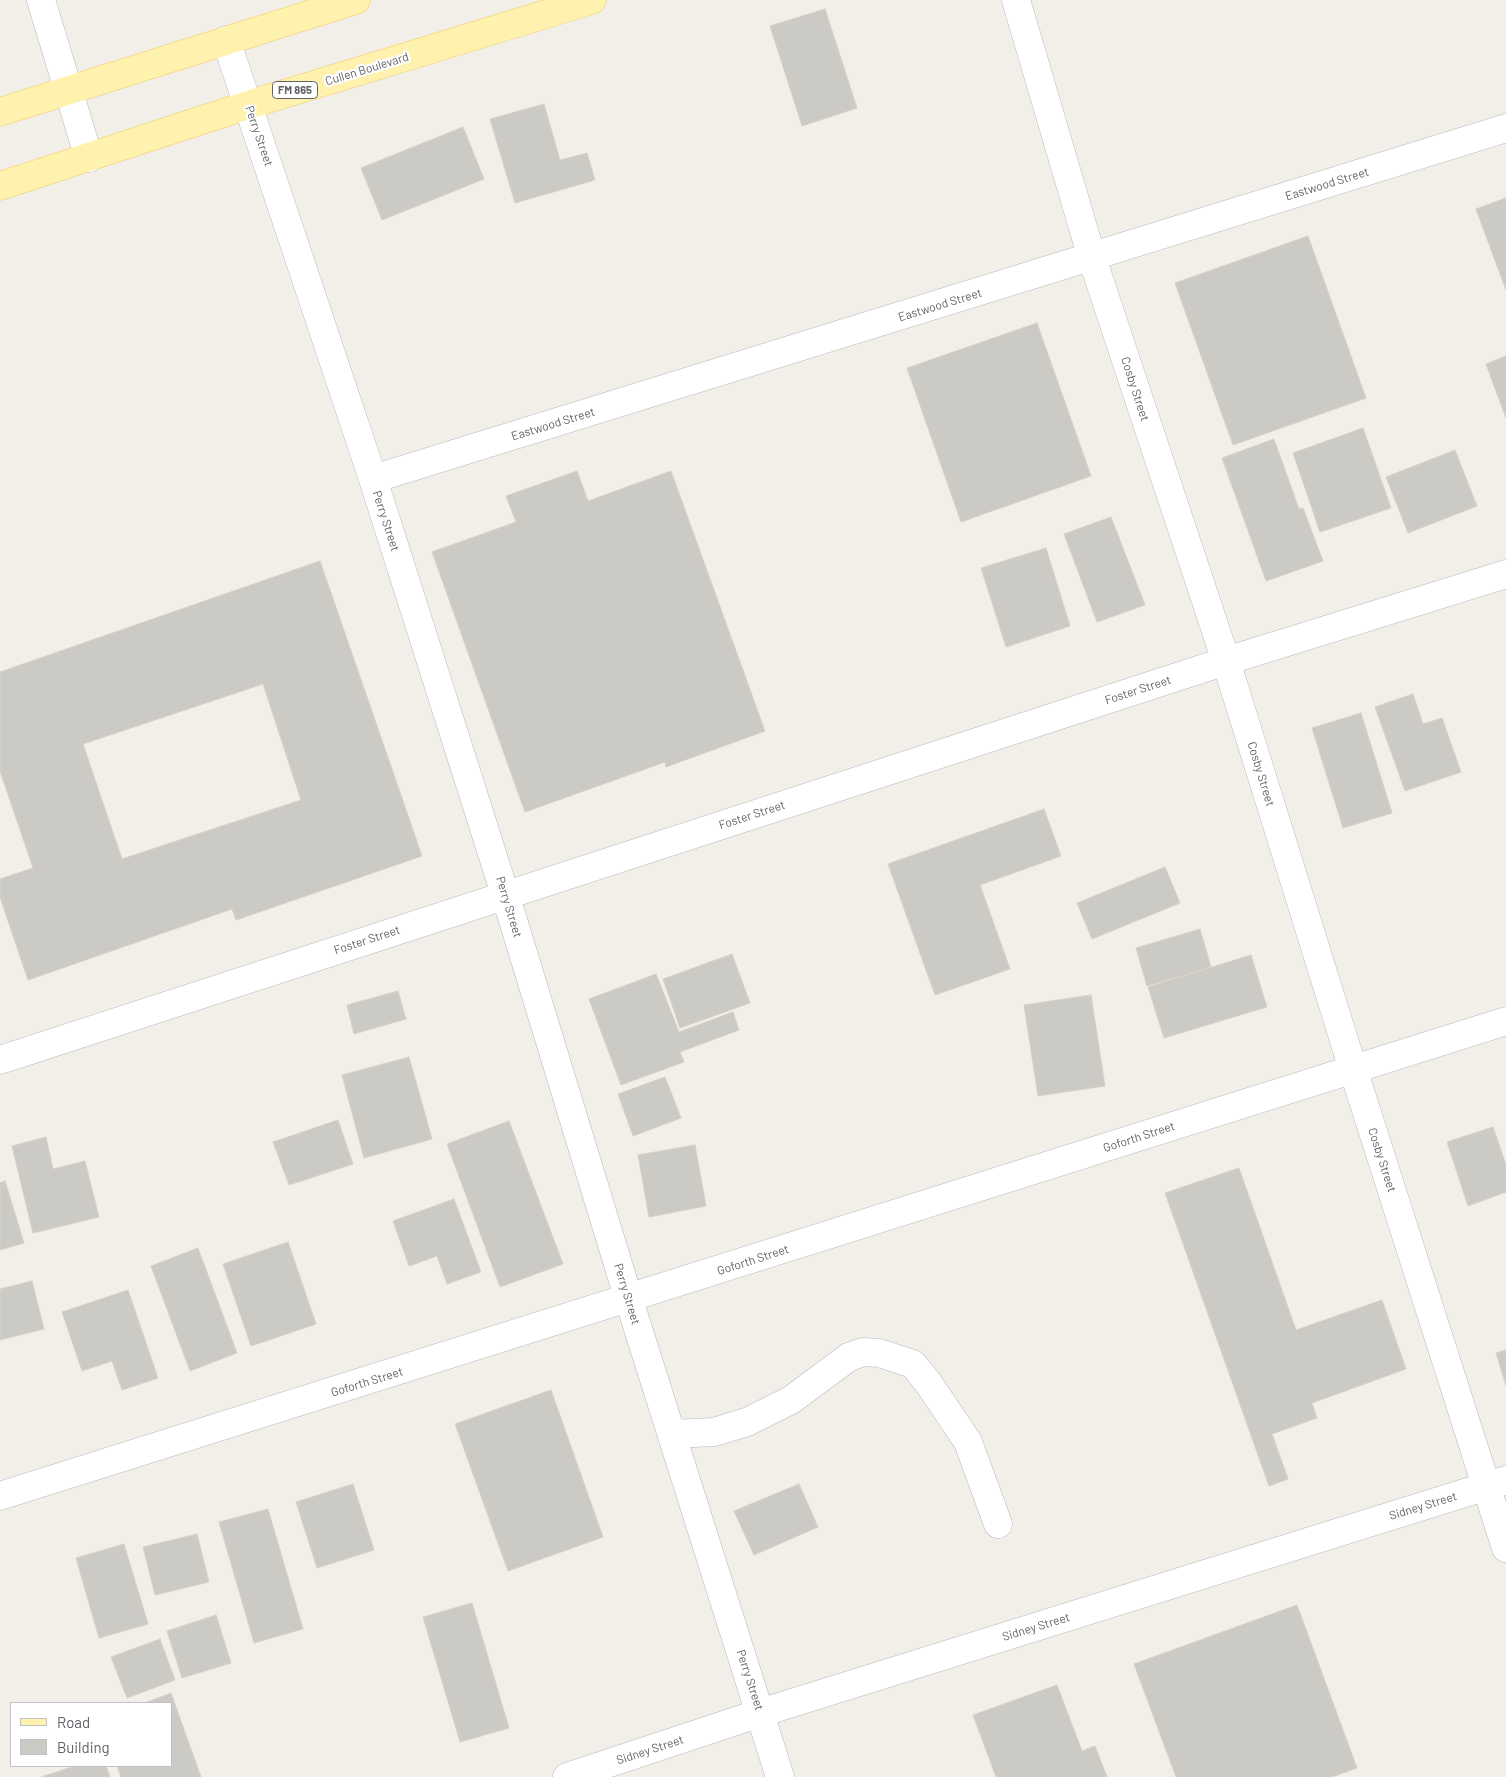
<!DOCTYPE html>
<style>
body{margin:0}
#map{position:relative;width:1506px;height:1777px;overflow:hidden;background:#f1efe8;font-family:Barlow,sans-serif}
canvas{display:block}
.legend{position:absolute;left:10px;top:1702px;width:162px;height:65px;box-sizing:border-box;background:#fff;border:1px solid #bfc1c3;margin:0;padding:6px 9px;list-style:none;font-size:15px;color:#5f6368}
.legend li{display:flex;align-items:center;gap:10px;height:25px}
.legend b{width:25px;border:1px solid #bfc1c3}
</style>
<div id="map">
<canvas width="1506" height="1777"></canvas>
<ul class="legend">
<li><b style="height:6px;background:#fff2af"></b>Road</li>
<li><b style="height:14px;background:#cccac5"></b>Building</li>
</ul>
</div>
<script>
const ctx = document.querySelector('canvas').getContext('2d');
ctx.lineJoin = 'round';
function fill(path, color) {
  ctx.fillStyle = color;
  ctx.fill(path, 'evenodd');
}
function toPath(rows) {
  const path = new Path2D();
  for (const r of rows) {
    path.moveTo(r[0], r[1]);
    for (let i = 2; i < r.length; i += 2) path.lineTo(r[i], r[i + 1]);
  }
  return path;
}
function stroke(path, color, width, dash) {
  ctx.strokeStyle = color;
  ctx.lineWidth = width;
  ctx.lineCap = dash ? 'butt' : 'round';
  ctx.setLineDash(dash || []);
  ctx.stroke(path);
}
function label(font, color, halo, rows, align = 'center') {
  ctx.font = font + ' Barlow,sans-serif';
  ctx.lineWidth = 4.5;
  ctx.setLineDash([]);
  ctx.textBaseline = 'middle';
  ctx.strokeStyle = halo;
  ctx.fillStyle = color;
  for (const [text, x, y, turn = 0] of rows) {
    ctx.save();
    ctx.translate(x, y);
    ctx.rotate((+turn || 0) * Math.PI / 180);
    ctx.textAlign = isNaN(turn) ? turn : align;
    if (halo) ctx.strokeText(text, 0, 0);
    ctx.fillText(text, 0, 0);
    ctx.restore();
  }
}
const building = toPath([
 [825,9,857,108,802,126,770,26,825,9],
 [544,104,560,160,587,153,595,180,515,203,490,119,544,104],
 [463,127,484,179,382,220,361,168,463,127],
 [1506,198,1506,290,1476,209,1506,198],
 [1308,236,1366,398,1233,445,1175,283,1308,236],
 [1037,323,1091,476,961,522,907,368,1037,323],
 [1506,356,1506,418,1486,364,1506,356],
 [1363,428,1391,508,1320,532,1293,453,1363,428],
 [1274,439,1299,509,1303,508,1323,561,1266,581,1222,458,1274,439],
 [1455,450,1477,506,1408,533,1386,477,1455,450],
 [577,471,588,501,671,471,765,731,666,767,665,762,525,812,432,552,516,522,506,496,577,471],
 [1111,517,1145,605,1097,622,1064,534,1111,517],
 [1046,548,1070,626,1006,647,981,568,1046,548],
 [320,561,422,856,236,920,232,909,28,980,0,897,0,879,33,868,0,771,0,672,320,561],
 [263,684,301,800,122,859,83,744,263,684],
 [1413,694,1423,724,1442,718,1461,772,1405,791,1375,707,1413,694],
 [1361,713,1392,813,1343,828,1312,728,1361,713],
 [1044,809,1061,856,980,885,1010,969,935,995,888,864,1044,809],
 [1165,867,1180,903,1092,939,1077,903,1165,867],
 [1200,929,1211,967,1147,986,1136,948,1200,929],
 [732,954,750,1003,680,1028,663,979,732,954],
 [1251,955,1267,1007,1164,1038,1148,987,1251,955],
 [656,974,679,1032,733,1012,739,1030,680,1052,684,1062,621,1085,589,999,656,974],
 [398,991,406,1019,354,1034,347,1005,398,991],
 [1091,995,1105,1086,1038,1096,1024,1005,1091,995],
 [409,1057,432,1139,364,1158,342,1075,409,1057],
 [665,1077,681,1118,633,1136,618,1094,665,1077],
 [338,1120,353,1164,289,1185,273,1142,338,1120],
 [509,1121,563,1264,500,1287,447,1144,509,1121],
 [1493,1127,1506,1165,1506,1192,1468,1206,1447,1142,1493,1127],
 [46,1137,53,1169,85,1161,99,1217,33,1233,12,1146,46,1137],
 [695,1145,706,1206,649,1217,638,1155,695,1145],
 [1239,1168,1296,1330,1382,1300,1406,1369,1312,1403,1317,1418,1272,1434,1288,1479,1269,1486,1165,1193,1239,1168],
 [5,1181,24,1243,0,1250,0,1183,5,1181],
 [454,1199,481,1272,447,1284,437,1256,409,1266,393,1221,454,1199],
 [288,1242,316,1324,251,1346,223,1264,288,1242],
 [198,1248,237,1353,190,1371,151,1266,198,1248],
 [32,1281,44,1329,0,1340,0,1289,32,1281],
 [128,1290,158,1378,122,1390,112,1361,82,1371,62,1312,128,1290],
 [1506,1350,1506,1386,1496,1353,1506,1350],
 [551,1390,603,1537,508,1571,455,1424,551,1390],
 [353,1484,374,1550,317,1568,296,1502,353,1484],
 [799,1484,818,1527,754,1555,734,1511,799,1484],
 [268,1509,303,1629,254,1643,219,1522,268,1509],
 [197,1534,209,1582,155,1595,143,1547,197,1534],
 [124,1544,148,1624,99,1638,76,1558,124,1544],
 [472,1603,509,1728,460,1742,423,1617,472,1603],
 [1297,1605,1357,1768,1332,1777,1176,1777,1134,1664,1297,1605],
 [216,1615,231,1663,182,1678,167,1631,216,1615],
 [160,1639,175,1680,127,1698,111,1657,160,1639],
 [1057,1685,1082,1751,1095,1746,1107,1777,996,1777,973,1715,1057,1685],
 [171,1693,201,1777,121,1777,117,1766,171,1766,171,1703,147,1702,171,1693],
 [75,1766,106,1766,110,1777,41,1777,75,1766]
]);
fill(building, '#cccac5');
stroke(building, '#d6d1c6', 1);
const minor = toPath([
 [41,0,89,158],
 [1016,0,1092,258,1226,661,1353,1069,1506,1548],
 [226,40,373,479,505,894,629,1300,780,1777],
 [373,479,1506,128],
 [0,1060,1226,661,1506,574],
 [672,1434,714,1432,747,1422,791,1400,849,1357,863,1352,879,1353,913,1364,929,1384,968,1442,998,1524],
 [0,1496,1506,1021],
 [567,1777,760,1713,1506,1480]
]);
const major = toPath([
 [0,112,356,0],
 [0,186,248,105,592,0]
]);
stroke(minor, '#b5b8bc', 29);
stroke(major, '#f2c960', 29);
stroke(minor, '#fff', 28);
stroke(major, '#fff2af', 28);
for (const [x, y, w] of [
 [295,90,45]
]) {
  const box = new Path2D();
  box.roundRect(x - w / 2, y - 8.5, w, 17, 4);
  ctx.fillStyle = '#fff';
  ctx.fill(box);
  stroke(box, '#5f6368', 1);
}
label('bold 11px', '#5f6368', null, [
 ["FM 865",295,90]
]);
label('12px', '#5f6368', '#fff', [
 ["Cullen Boulevard",367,69,-17],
 ["Perry Street",259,136,71],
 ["Eastwood Street",1327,184,-17],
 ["Eastwood Street",940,305,-17],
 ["Cosby Street",1135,389,72],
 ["Eastwood Street",553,424,-17],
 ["Perry Street",386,521,72],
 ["Foster Street",1138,690,-18],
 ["Cosby Street",1261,774,73],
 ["Foster Street",752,815,-18],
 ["Perry Street",509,907,73],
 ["Foster Street",367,940,-18],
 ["Goforth Street",1139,1137,-18],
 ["Cosby Street",1382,1160,72],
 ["Goforth Street",753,1260,-18],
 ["Perry Street",627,1294,73],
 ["Goforth Street",367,1382,-17],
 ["Sidney Street",1423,1506,-17],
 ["Sidney Street",1036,1627,-17],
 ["Perry Street",750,1680,72],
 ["Sidney Street",650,1750,-18]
]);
</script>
